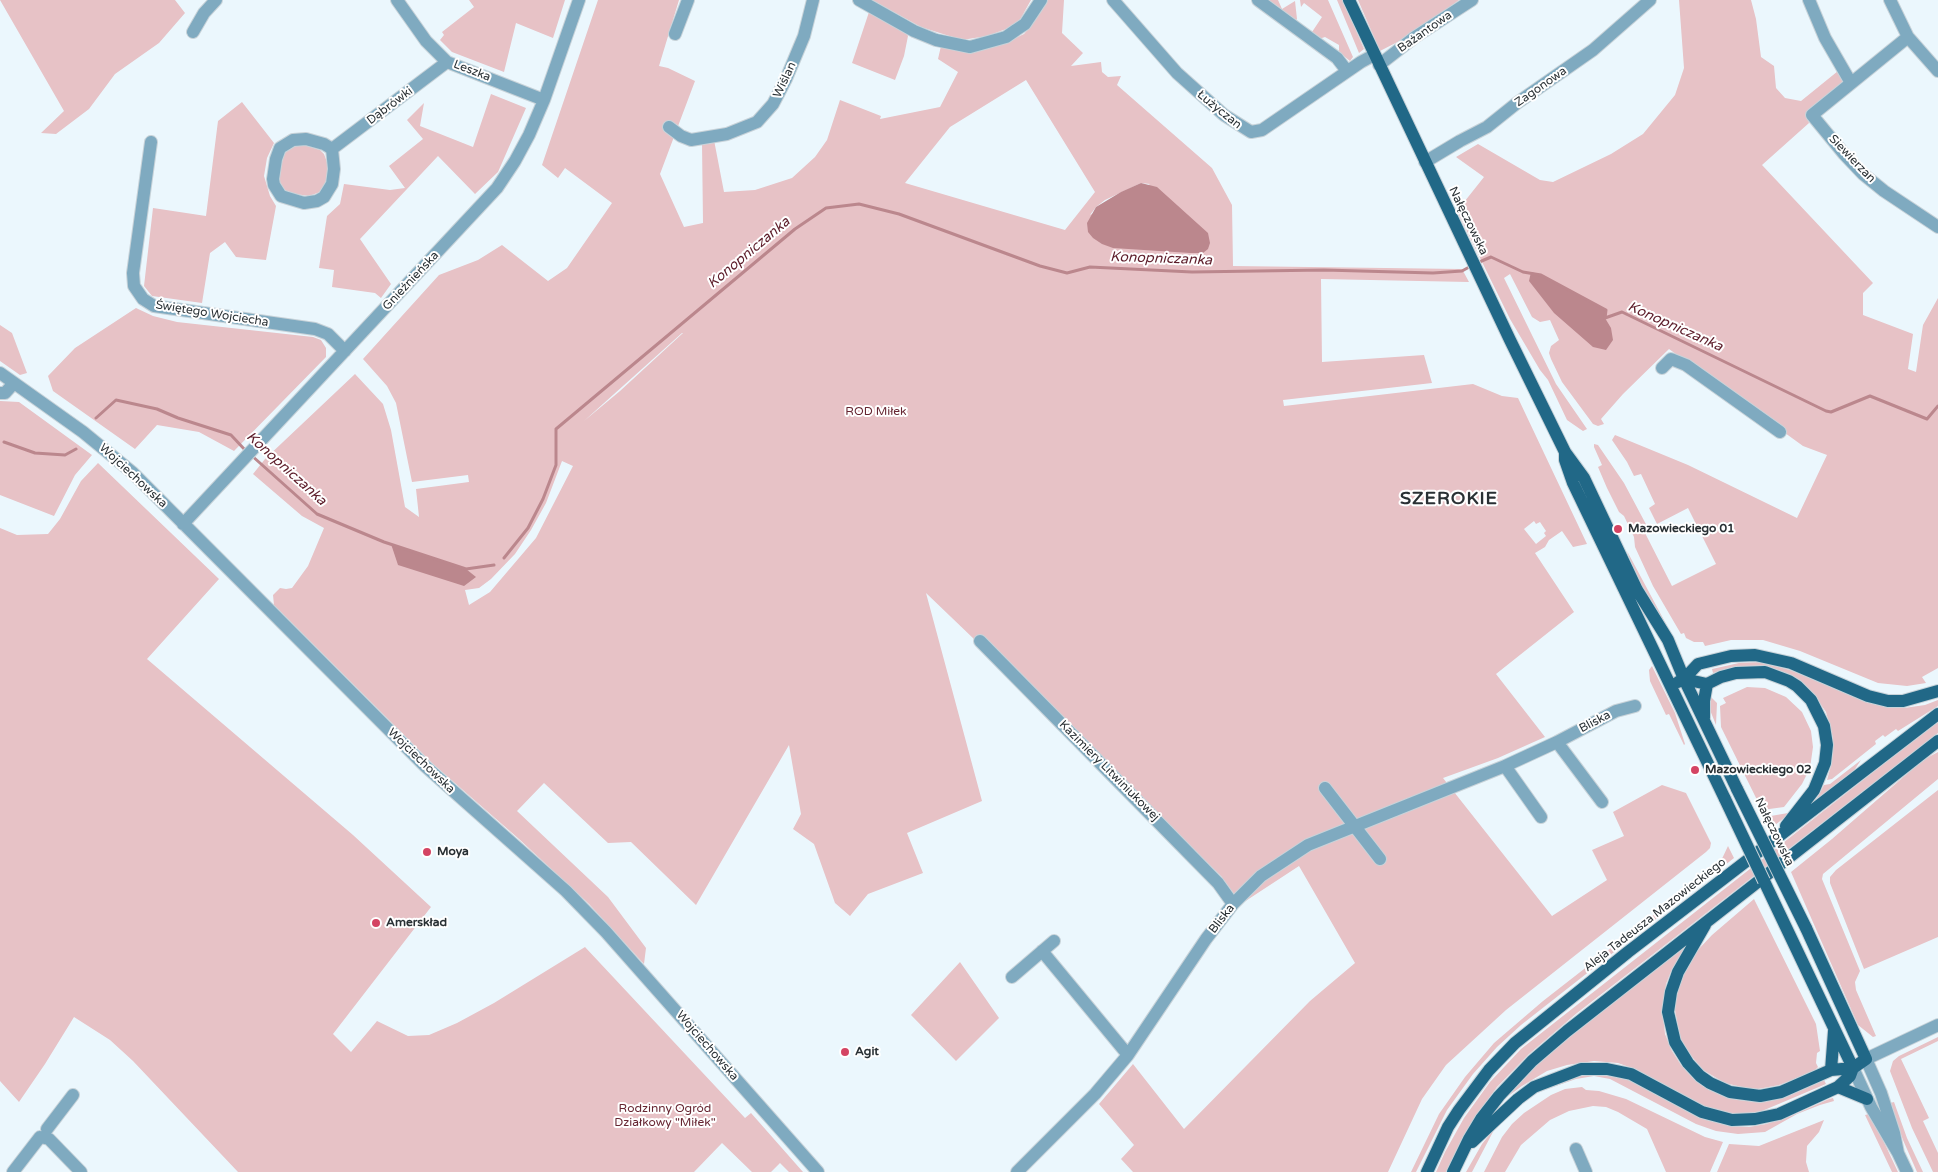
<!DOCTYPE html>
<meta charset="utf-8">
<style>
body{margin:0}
canvas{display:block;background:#ebf7fd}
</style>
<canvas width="1938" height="1172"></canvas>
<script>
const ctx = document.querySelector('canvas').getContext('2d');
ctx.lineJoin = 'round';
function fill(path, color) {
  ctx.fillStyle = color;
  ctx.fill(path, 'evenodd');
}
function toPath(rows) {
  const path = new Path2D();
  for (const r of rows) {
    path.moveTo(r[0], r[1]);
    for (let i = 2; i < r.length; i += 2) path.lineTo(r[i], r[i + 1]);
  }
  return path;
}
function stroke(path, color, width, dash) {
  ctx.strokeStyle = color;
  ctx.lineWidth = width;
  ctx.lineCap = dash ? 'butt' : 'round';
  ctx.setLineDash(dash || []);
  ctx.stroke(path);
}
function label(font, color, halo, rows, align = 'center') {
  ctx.font = font + ' "Varela Round",sans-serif';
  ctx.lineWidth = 4;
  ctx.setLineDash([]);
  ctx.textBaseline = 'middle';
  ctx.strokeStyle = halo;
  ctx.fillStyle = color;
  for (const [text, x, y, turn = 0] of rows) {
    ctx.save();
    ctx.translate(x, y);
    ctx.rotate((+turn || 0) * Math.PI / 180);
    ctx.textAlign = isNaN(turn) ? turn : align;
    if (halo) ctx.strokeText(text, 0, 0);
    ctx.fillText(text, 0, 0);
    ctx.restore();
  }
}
fill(toPath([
 [0,0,175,0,185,13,159,43,115,74,89,109,56,134,41,133,64,111],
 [469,0,565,0,553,38,516,23,504,72,452,52,440,40,444,35,442,32,474,7],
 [598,0,679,0,659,66,668,68,695,81,660,174,684,227,703,223,702,143,714,140,724,192,755,190,792,178,815,157,827,140,840,100,881,116,880,119,940,107,958,72,938,59,941,46,1001,45,1024,34,1034,22,1047,0,1064,0,1062,33,1083,53,1071,66,1101,62,1102,72,1108,77,1121,76,1117,85,1212,168,1232,205,1233,266,1462,269,1469,282,1321,279,1322,362,1424,355,1432,383,1283,400,1284,406,1473,384,1502,396,1518,398,1587,544,1573,547,1562,531,1549,540,1545,547,1535,553,1574,612,1496,674,1545,737,1498,758,1443,778,1552,916,1607,880,1592,850,1624,836,1613,812,1662,785,1686,793,1711,843,1710,848,1706,852,1506,1010,1446,1065,1422,1099,1388,1172,1133,1172,1121,1159,1134,1145,1099,1104,1133,1064,1184,1129,1310,1001,1355,963,1299,866,1241,904,1221,876,926,593,982,801,907,833,923,873,868,894,850,916,835,903,814,844,793,829,801,814,789,745,696,905,631,842,608,843,544,783,517,811,608,897,646,948,644,964,589,904,519,839,432,763,274,605,273,595,280,588,286,589,292,588,308,566,324,528,302,516,253,474,265,459,355,374,383,404,391,430,405,507,419,517,416,489,469,482,468,475,412,482,396,403,387,386,363,359,439,275,478,260,502,245,548,281,567,268,612,203,565,168,558,178,542,165],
 [1026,80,1095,192,1065,230,905,183,950,127],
 [1141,183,1150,184,1090,215,1096,207,1105,200],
 [683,333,620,391,584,421,682,333],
 [562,461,573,466,536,538,490,592,469,605,465,590,479,588,491,579,515,554,531,530,546,503],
 [1534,521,1536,524,1540,522,1546,531,1544,533,1546,536,1536,544,1524,529],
 [872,0,1031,0,1017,25,987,36,962,40,921,27],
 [1268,0,1278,0,1282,9,1295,1,1297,19,1295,21],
 [1300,0,1328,0,1353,57,1350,61,1339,52,1339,45,1325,37,1319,39,1312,32,1322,17,1304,3,1301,7],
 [1337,0,1343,0,1364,49,1359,53],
 [1358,0,1459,0,1415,33,1380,51],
 [1679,0,1751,0,1756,19,1761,57,1774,66,1776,88,1785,98,1801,101,1838,71,1846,83,1807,116,1809,123,1762,165,1873,283,1863,293,1863,315,1913,334,1908,369,1916,372,1923,325,1938,298,1938,668,1922,677,1926,683,1907,686,1878,683,1800,651,1763,640,1731,640,1705,646,1703,642,1694,642,1686,638,1684,633,1681,634,1653,586,1635,547,1634,537,1624,516,1619,512,1607,488,1598,467,1602,465,1594,447,1594,444,1598,445,1624,483,1648,528,1644,531,1672,586,1716,564,1688,508,1657,524,1649,508,1655,504,1641,474,1634,476,1627,462,1612,440,1615,435,1688,465,1797,518,1827,455,1803,446,1669,349,1623,394,1601,419,1604,424,1598,426,1593,424,1562,382,1551,359,1549,353,1551,346,1559,340,1550,320,1540,322,1532,317,1510,274,1504,278,1556,384,1587,429,1583,431,1580,429,1567,420,1548,380,1540,370,1510,319,1457,211,1484,177,1456,157,1478,144,1540,180,1553,182,1611,154,1643,134,1675,95,1684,68],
 [869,12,903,28,908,36,904,56,895,80,852,63],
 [491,94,526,108,498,172,475,194,438,156,360,239,391,284,381,298,375,293,332,287,334,270,319,268,327,216,340,204,344,184,390,190,405,188,389,166,423,139,407,120,424,103,420,126,473,147],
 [242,102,274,143,267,158,264,176,270,196,276,206,266,260,236,257,225,242,210,253,202,303,152,296,144,286,153,208,206,216,218,121],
 [304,145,320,150,324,154,328,165,327,178,324,187,320,192,309,196,289,193,284,190,279,181,282,155,289,147],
 [136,308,153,316,177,322,313,337,321,340,326,348,326,357,234,451,199,432,157,425,135,449,53,391,48,376,75,348],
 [0,325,12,333,27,373,20,375,0,361],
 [0,401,19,402,92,455,75,475,54,516,0,495],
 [98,463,219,579,147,659,353,835,431,907,333,1034,351,1052,377,1021,408,1036,429,1035,457,1023,494,1003,585,947,745,1118,751,1113,803,1172,789,1172,780,1163,771,1172,752,1172,722,1143,694,1172,238,1172,133,1061,110,1040,74,1017,45,1064,19,1102,0,1081,0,528,17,535,48,534,60,519,81,481],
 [1627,551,1673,637,1672,639,1639,585],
 [1760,662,1790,670,1873,704,1904,708,1925,705,1938,700,1938,706,1898,731,1896,729,1885,737,1883,735,1875,741,1876,744,1832,779,1827,780,1832,762,1833,738,1826,712,1812,692,1802,683,1726,670,1713,673,1712,669,1739,663],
 [1652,666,1675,713,1685,744,1684,745,1669,714,1666,715,1650,681,1649,670],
 [1747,687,1765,688,1786,697,1802,712,1811,731,1813,747,1810,768,1802,784,1784,807,1762,810,1721,727,1720,706,1726,703,1723,698],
 [1711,697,1717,703,1716,725,1710,710],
 [1938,721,1938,733,1674,938,1577,1013,1529,1054,1497,1087,1481,1109,1461,1141,1446,1172,1436,1172,1445,1152,1464,1118,1490,1082,1521,1049],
 [1938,752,1938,779,1823,874,1822,879,1860,971,1855,982,1856,990,1876,1036,1873,1037,1858,1025,1791,872,1832,839,1923,760],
 [1861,760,1853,772,1816,800,1824,785,1830,784],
 [1938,790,1938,937,1864,969,1830,883,1830,877,1836,870],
 [1788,813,1789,814,1770,829,1765,817],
 [1728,846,1734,858,1521,1025,1497,1047,1473,1074,1447,1110,1416,1172,1411,1172,1439,1114,1465,1077,1494,1043,1543,1001,1720,863],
 [1754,899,1816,1024,1820,1051,1817,1053,1816,1063,1818,1067,1813,1072,1779,1085,1758,1089,1746,1088,1725,1083,1703,1070,1684,1047,1680,1037,1675,1010,1676,996,1684,972,1696,952,1712,935],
 [1683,948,1684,950,1672,969,1666,984,1663,1015,1665,1034,1672,1051,1681,1065,1694,1079,1714,1092,1724,1096,1739,1100,1756,1102,1780,1098,1824,1080,1826,1084,1762,1111,1744,1114,1730,1114,1704,1106,1632,1068,1618,1063,1594,1061,1567,1065,1547,1071,1522,1086,1507,1097,1528,1073,1552,1051],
 [960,962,999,1018,956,1061,911,1015],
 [1938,1037,1938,1041,1901,1059,1929,1118,1923,1121,1938,1153,1938,1172,1933,1172,1912,1128,1890,1071,1893,1061,1899,1056],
 [1588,1073,1608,1074,1627,1079,1697,1116,1730,1126,1749,1127,1766,1124,1791,1116,1829,1099,1833,1098,1834,1101,1820,1105,1797,1114,1765,1132,1738,1134,1716,1131,1696,1124,1610,1079,1594,1076,1576,1079,1538,1092,1520,1105,1495,1128,1472,1172,1466,1172,1482,1144,1506,1114,1543,1087],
 [1582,1087,1586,1090,1599,1091,1626,1099,1705,1137,1723,1142,1710,1172,1666,1172,1647,1129,1618,1112,1606,1107,1593,1106,1569,1111,1550,1120,1521,1145,1505,1172,1484,1172,1502,1137,1512,1124,1524,1113,1551,1095,1565,1089],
 [1894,1102,1907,1138,1923,1172,1917,1172,1903,1140,1890,1103],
 [1869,1114,1883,1140,1898,1172,1892,1172,1865,1115],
 [1824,1120,1819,1132,1807,1146,1806,1162,1809,1172,1717,1172,1729,1144,1759,1146]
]), '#e7c2c6');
fill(toPath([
 [1141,183,1157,187,1208,233,1210,243,1208,249,1203,253,1190,253,1113,248,1102,244,1093,238,1088,232,1087,223,1096,207,1121,192],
 [1531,272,1541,275,1606,310,1605,318,1611,328,1613,340,1606,350,1593,347,1554,313,1529,281],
 [391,544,466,569,476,577,464,586,398,565]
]), '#bb878d');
stroke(toPath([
 [1477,263,1491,257,1523,272,1541,275,1606,310,1605,318,1622,312,1826,411,1831,412,1870,396,1927,419,1938,406],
 [96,418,116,400,157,409,178,418,231,435,246,451],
 [4,442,35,453,65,455,76,449],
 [251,455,317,514,384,542,466,569,494,565],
 [504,558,528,528,543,499,556,465,556,429,795,229,826,208,859,204,899,214,1040,266,1067,273,1090,267,1192,272,1324,270,1433,273,1462,271,1471,266]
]), '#bb878d', 3);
const minor = toPath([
 [397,0,426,41,447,62,544,100],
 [859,0,914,31,936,40,970,47,1006,37,1016,30,1025,24,1041,0],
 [1113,0,1177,73,1224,115,1251,132,1262,130,1361,62,1374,55],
 [1258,0,1337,58,1347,71],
 [1809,0,1825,38,1851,83],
 [1890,0,1908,37,1938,71],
 [193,32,204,13,216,0],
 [675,34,688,0],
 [1908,37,1812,115,1844,154,1863,174,1884,191,1938,227],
 [1379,65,1415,37,1472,0],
 [669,127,681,136,691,140,727,134,757,122,773,104,786,79,804,36,813,0],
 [306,139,324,144,332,149,334,169,332,184,324,197,317,201,304,203,281,196,274,185,273,179,276,159,280,148,293,140,306,139],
 [151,142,133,273,134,286,143,299,154,306,315,329,328,334,345,351],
 [332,149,447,62],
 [1425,162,1460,141,1487,127,1517,103,1593,50,1650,0],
 [1662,368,1671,359,1686,365,1780,432],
 [0,373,83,432,133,473,425,766,566,891,606,932,818,1172],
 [0,393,5,393,14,383],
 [183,524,497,188,515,161,529,135,544,100,579,0],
 [980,641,1218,883,1233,904],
 [1557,742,1602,802],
 [1505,766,1541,817],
 [1325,788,1380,859],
 [1042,951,1128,1055],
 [1012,977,1054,941],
 [1853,1068,1871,1107,1898,1153,1907,1172],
 [47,1129,73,1095],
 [1576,1149,1586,1172],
 [1898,1153,1894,1133,1881,1093,1866,1059,1938,1025],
 [13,1172,40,1137,49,1139,81,1172],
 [1017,1172,1095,1094,1128,1055,1206,939,1233,904,1261,876,1308,845,1505,766,1557,742,1616,711,1635,706]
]);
const major = toPath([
 [1349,0,1510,340,1565,452,1584,478,1637,590,1668,640,1684,679,1737,789],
 [1565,452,1565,460,1573,483,1725,799],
 [1684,679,1707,684,1721,677,1736,673,1765,672,1789,681,1797,686,1811,700,1824,726,1827,745,1825,763,1814,790,1786,826],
 [1678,682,1684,679,1698,664,1731,656,1755,655,1791,663,1868,696,1888,701,1903,701,1938,691],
 [1704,718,1704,701,1707,684],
 [1764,881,1853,1068],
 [1705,925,1678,972,1671,992,1668,1012,1675,1042,1688,1063,1700,1076,1710,1083,1730,1092,1760,1096,1781,1092,1831,1070,1853,1068],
 [1831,1070,1834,1031],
 [1838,1087,1867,1099],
 [1472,1142,1518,1099,1534,1087,1581,1069,1607,1069,1631,1074,1702,1112,1732,1120,1755,1119,1779,1114,1838,1087,1850,1076,1853,1068,1866,1059,1806,928],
 [1427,1172,1448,1127,1459,1110,1489,1070,1515,1043,1628,952,1938,714],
 [1453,1172,1469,1139,1481,1119,1499,1096,1532,1061,1567,1031,1938,741]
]);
stroke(minor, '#c8d3d9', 14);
stroke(major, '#c8d3d9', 14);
stroke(minor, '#7faac0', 12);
stroke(major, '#216887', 12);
const majorBridge = toPath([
 [1737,789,1806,928],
 [1725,799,1764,881]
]);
stroke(majorBridge, '#c8d3d9', 14, []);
stroke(majorBridge, '#216887', 12);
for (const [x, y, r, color] of [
 [1618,529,5,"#d44463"],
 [1695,770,5,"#d44463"],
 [427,852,5,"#d44463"],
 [376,923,5,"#d44463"],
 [845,1052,5,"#d44463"]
]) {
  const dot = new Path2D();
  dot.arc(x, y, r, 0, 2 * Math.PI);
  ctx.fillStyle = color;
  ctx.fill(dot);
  stroke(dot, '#fff', 2);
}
label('12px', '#293034', '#fff', [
 ["Bażantowa",1425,32,-35],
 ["Leszka",472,71,21],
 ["Wiślan",785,80,-65],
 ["Zagonowa",1541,87,-35],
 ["Dąbrówki",390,106,-37],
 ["Łużyczan",1219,110,39],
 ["Siewierzan",1852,159,46],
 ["Nałęczowska",1468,221,64],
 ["Gnieźnieńska",411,281,-47],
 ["Świętego Wojciecha",212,314,9],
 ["Wojciechowska",133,476,43],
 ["Bliska",1595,722,-28],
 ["Wojciechowska",421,761,44],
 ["Kazimiery Litwiniukowej",1109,771,45],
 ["Nałęczowska",1774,832,64],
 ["Aleja Tadeusza Mazowieckiego",1655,915,-38],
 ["Bliska",1222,919,-52],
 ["Wojciechowska",707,1046,49]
]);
label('12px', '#662531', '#fff', [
 ["ROD Miłek",876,412],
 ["Rodzinny Ogród",665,1109],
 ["Działkowy \"Miłek\"",665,1123]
]);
label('bold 12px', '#293034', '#fff', [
 ["Mazowieckiego 01",1628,529],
 ["Mazowieckiego 02",1705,770],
 ["Moya",437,852],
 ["Amerskład",386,923],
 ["Agit",855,1052]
], 'left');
label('italic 14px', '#5c1c29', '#fff', [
 ["Konopniczanka",749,253,-40],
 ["Konopniczanka",1161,259,2],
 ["Konopniczanka",1675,327,24],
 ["Konopniczanka",286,469,42]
]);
ctx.letterSpacing = '1px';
label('bold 18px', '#293034', '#fff', [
 ["SZEROKIE",1449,499]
]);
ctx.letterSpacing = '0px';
</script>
